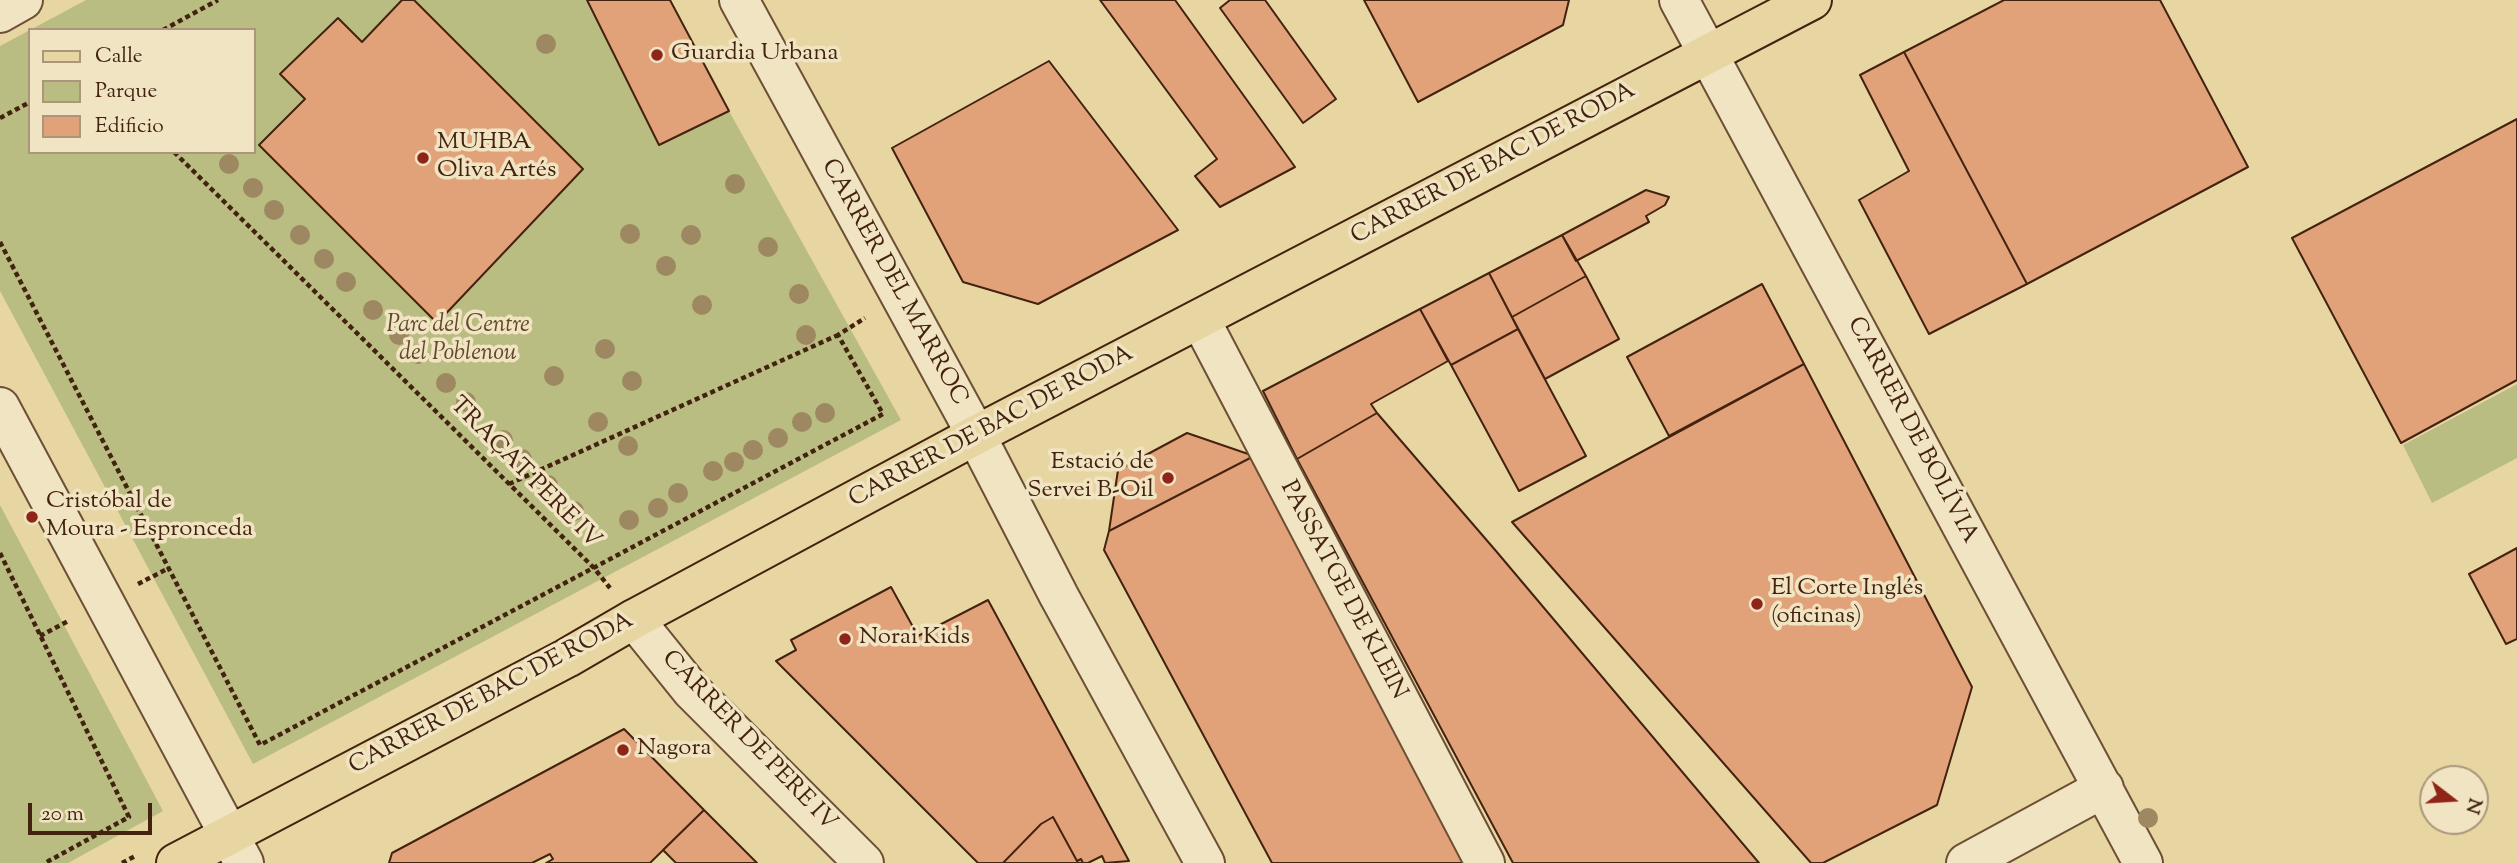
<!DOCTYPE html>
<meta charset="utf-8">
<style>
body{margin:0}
#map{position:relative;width:2517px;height:863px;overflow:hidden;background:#e8d6a2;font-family:"Sorts Mill Goudy",serif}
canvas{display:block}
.legend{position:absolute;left:28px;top:28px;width:228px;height:126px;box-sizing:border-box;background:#f0e4c3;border:2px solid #ab967b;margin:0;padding:9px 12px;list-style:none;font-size:21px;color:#432210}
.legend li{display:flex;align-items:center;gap:14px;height:35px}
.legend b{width:35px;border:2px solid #ab967b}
.north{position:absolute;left:2419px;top:765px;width:70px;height:70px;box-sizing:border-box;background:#f0e4c3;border:2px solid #ab967b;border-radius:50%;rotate:107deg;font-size:19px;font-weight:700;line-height:28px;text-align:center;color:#432210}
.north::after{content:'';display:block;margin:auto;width:24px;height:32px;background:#8f2418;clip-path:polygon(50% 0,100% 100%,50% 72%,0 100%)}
.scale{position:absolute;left:28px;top:803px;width:124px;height:32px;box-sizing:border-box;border:4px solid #432210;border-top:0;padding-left:9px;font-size:21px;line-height:24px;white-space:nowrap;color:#432210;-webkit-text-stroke:5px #f0e4c3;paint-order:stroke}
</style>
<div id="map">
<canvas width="2517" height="863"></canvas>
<ul class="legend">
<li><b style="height:9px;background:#e8d6a2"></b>Calle</li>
<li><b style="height:19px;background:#babd82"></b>Parque</li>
<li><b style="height:19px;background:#e2a279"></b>Edificio</li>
</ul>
<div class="north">N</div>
<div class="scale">20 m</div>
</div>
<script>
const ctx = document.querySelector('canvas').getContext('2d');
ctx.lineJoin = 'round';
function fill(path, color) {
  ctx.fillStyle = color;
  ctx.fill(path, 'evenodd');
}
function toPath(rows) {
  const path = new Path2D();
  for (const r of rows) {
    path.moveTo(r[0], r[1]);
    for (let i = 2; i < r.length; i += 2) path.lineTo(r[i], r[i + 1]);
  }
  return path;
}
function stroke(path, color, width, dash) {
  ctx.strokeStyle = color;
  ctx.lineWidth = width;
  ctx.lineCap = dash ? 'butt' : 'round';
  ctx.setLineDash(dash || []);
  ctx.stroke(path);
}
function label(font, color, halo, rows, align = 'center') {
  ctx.font = font + ' "Sorts Mill Goudy",serif';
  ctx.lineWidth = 7;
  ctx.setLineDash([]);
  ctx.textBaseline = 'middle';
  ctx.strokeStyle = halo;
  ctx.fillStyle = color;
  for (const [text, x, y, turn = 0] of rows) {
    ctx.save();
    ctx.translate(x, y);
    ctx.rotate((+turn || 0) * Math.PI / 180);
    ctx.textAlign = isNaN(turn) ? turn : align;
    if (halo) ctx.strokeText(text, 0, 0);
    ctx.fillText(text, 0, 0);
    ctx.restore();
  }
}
fill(toPath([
 [86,0,587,0,659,145,729,111,901,420,253,764,0,291,0,46,30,30,30,152,254,152,254,30,30,30],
 [2517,384,2517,458,2432,503,2403,445],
 [0,505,163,811,68,863,0,863]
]), '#babd82');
const building = toPath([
 [402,0,414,0,583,169,437,323,259,145,305,99,280,74,338,18,362,42,402,0],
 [587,0,670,0,729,111,659,145,587,0],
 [1100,0,1175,0,1295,167,1220,207,1195,176,1217,159,1100,0],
 [1230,0,1265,0,1336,99,1303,123,1220,8,1230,0],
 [1364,0,1569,0,1563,25,1418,102,1364,0],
 [2004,0,2160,0,2248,167,2027,284,1904,52,2004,0],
 [1904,52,2027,284,1929,334,1859,200,1909,171,1860,75,1904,52],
 [1049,61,1178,230,1038,304,963,282,892,148,1049,61],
 [2517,119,2517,380,2401,443,2292,238,2517,119],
 [1646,190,1669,197,1665,205,1646,216,1649,222,1576,261,1562,235,1646,190],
 [1562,235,1586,276,1512,317,1489,273,1562,235],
 [1489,273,1518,329,1451,365,1420,309,1489,273],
 [1586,276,1619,339,1545,379,1512,317,1586,276],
 [1762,284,1804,364,1669,436,1627,357,1762,284],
 [1420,309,1448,361,1371,404,1377,413,1297,459,1263,391,1420,309],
 [1518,329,1586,456,1519,491,1451,365,1518,329],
 [1804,364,1972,687,1937,805,1823,863,1811,863,1512,522,1804,364],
 [1377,413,1496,551,1759,863,1513,863,1297,459,1377,413],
 [1187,433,1254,456,1109,531,1118,470,1187,433],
 [1254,456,1472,863,1272,863,1104,550,1109,531,1254,456],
 [2517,548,2517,639,2506,644,2469,574,2517,548],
 [891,587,918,636,988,600,1129,861,1105,863,1102,856,1088,863,1083,863,1081,859,1077,861,1053,817,1041,824,1003,863,978,863,776,661,796,650,791,640,891,587],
 [624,729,704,810,650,863,546,863,553,859,550,854,532,863,389,863,392,853,624,729],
 [704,810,757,863,676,863,663,850,704,810],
 [1053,817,1077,861,1081,859,1083,863,1003,863,1041,824,1053,817]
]);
fill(building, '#e2a279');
stroke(building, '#432210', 2);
const minor = toPath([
 [739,0,966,416,1059,596,1205,863],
 [1679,0,2143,863],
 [0,13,23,0],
 [1200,319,1485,863],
 [0,407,244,863],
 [634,619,692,691,864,863],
 [1966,863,2104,788]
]);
const major = toPath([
 [176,863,567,658,634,619,976,435,1812,0]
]);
stroke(minor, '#6c4f34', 42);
stroke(major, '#432210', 42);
stroke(toPath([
 [163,30,218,0],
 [0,118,30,102],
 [174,152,594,568,610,588],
 [0,242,260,745,883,414,838,335,865,318],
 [509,484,838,335],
 [0,553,129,817,45,863],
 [138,584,169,568],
 [40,636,70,620],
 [122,863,137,855]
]), '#432210', 4.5, [5, 3.5]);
stroke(minor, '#f0e4c3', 38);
stroke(major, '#e8d6a2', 38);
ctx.fillStyle = '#9e8861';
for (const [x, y] of [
 [546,44],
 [229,164],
 [735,184],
 [253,188],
 [274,210],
 [630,234],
 [300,235],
 [691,235],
 [768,247],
 [324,259],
 [666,266],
 [346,282],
 [799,294],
 [702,305],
 [373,310],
 [399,335],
 [806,335],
 [605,349],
 [418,354],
 [554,376],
 [632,381],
 [446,383],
 [466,402],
 [825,413],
 [598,422],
 [802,422],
 [778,438],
 [503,440],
 [628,446],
 [753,450],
 [522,459],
 [734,462],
 [713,471],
 [548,485],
 [678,493],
 [658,508],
 [574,511],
 [629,520],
 [2148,818]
]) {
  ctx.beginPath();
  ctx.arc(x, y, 10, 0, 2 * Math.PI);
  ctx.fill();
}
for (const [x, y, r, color] of [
 [657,55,7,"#8f2418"],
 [423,158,7,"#8f2418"],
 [1168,478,7,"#8f2418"],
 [32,517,7,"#8f2418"],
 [1757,604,7,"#8f2418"],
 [845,639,7,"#8f2418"],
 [623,750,7,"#8f2418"]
]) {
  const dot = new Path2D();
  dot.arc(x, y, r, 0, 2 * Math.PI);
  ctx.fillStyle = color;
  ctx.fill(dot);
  stroke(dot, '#f0e4c3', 2.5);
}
label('24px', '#432210', '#f0e4c3', [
 ["Guardia Urbana",671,55],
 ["MUHBA",437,144],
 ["Oliva Artés",437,172],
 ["Estació de",1154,464,"right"],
 ["Servei B-Oil",1154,492,"right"],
 ["Cristóbal de",46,503],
 ["Moura - Espronceda",46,531],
 ["El Corte Inglés",1771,590],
 ["(oficinas)",1771,618],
 ["Norai Kids",859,639],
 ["Nagora",637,750]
], 'left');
label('24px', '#432210', '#f0e4c3', [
 ["CARRER DE BAC DE RODA",1494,165,-28],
 ["CARRER DEL MARROC",893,283,61],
 ["CARRER DE BAC DE RODA",992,428,-28],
 ["CARRER DE BOLÍVIA",1911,431,62],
 ["TRAÇAT PERE IV",524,474,45],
 ["PASSATGE DE KLEIN",1342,591,62],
 ["CARRER DE BAC DE RODA",492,695,-28],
 ["CARRER DE PERE IV",748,742,46]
]);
label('italic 24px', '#61492c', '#f0e4c3', [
 ["Parc del Centre",458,327],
 ["del Poblenou",458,355]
]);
</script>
